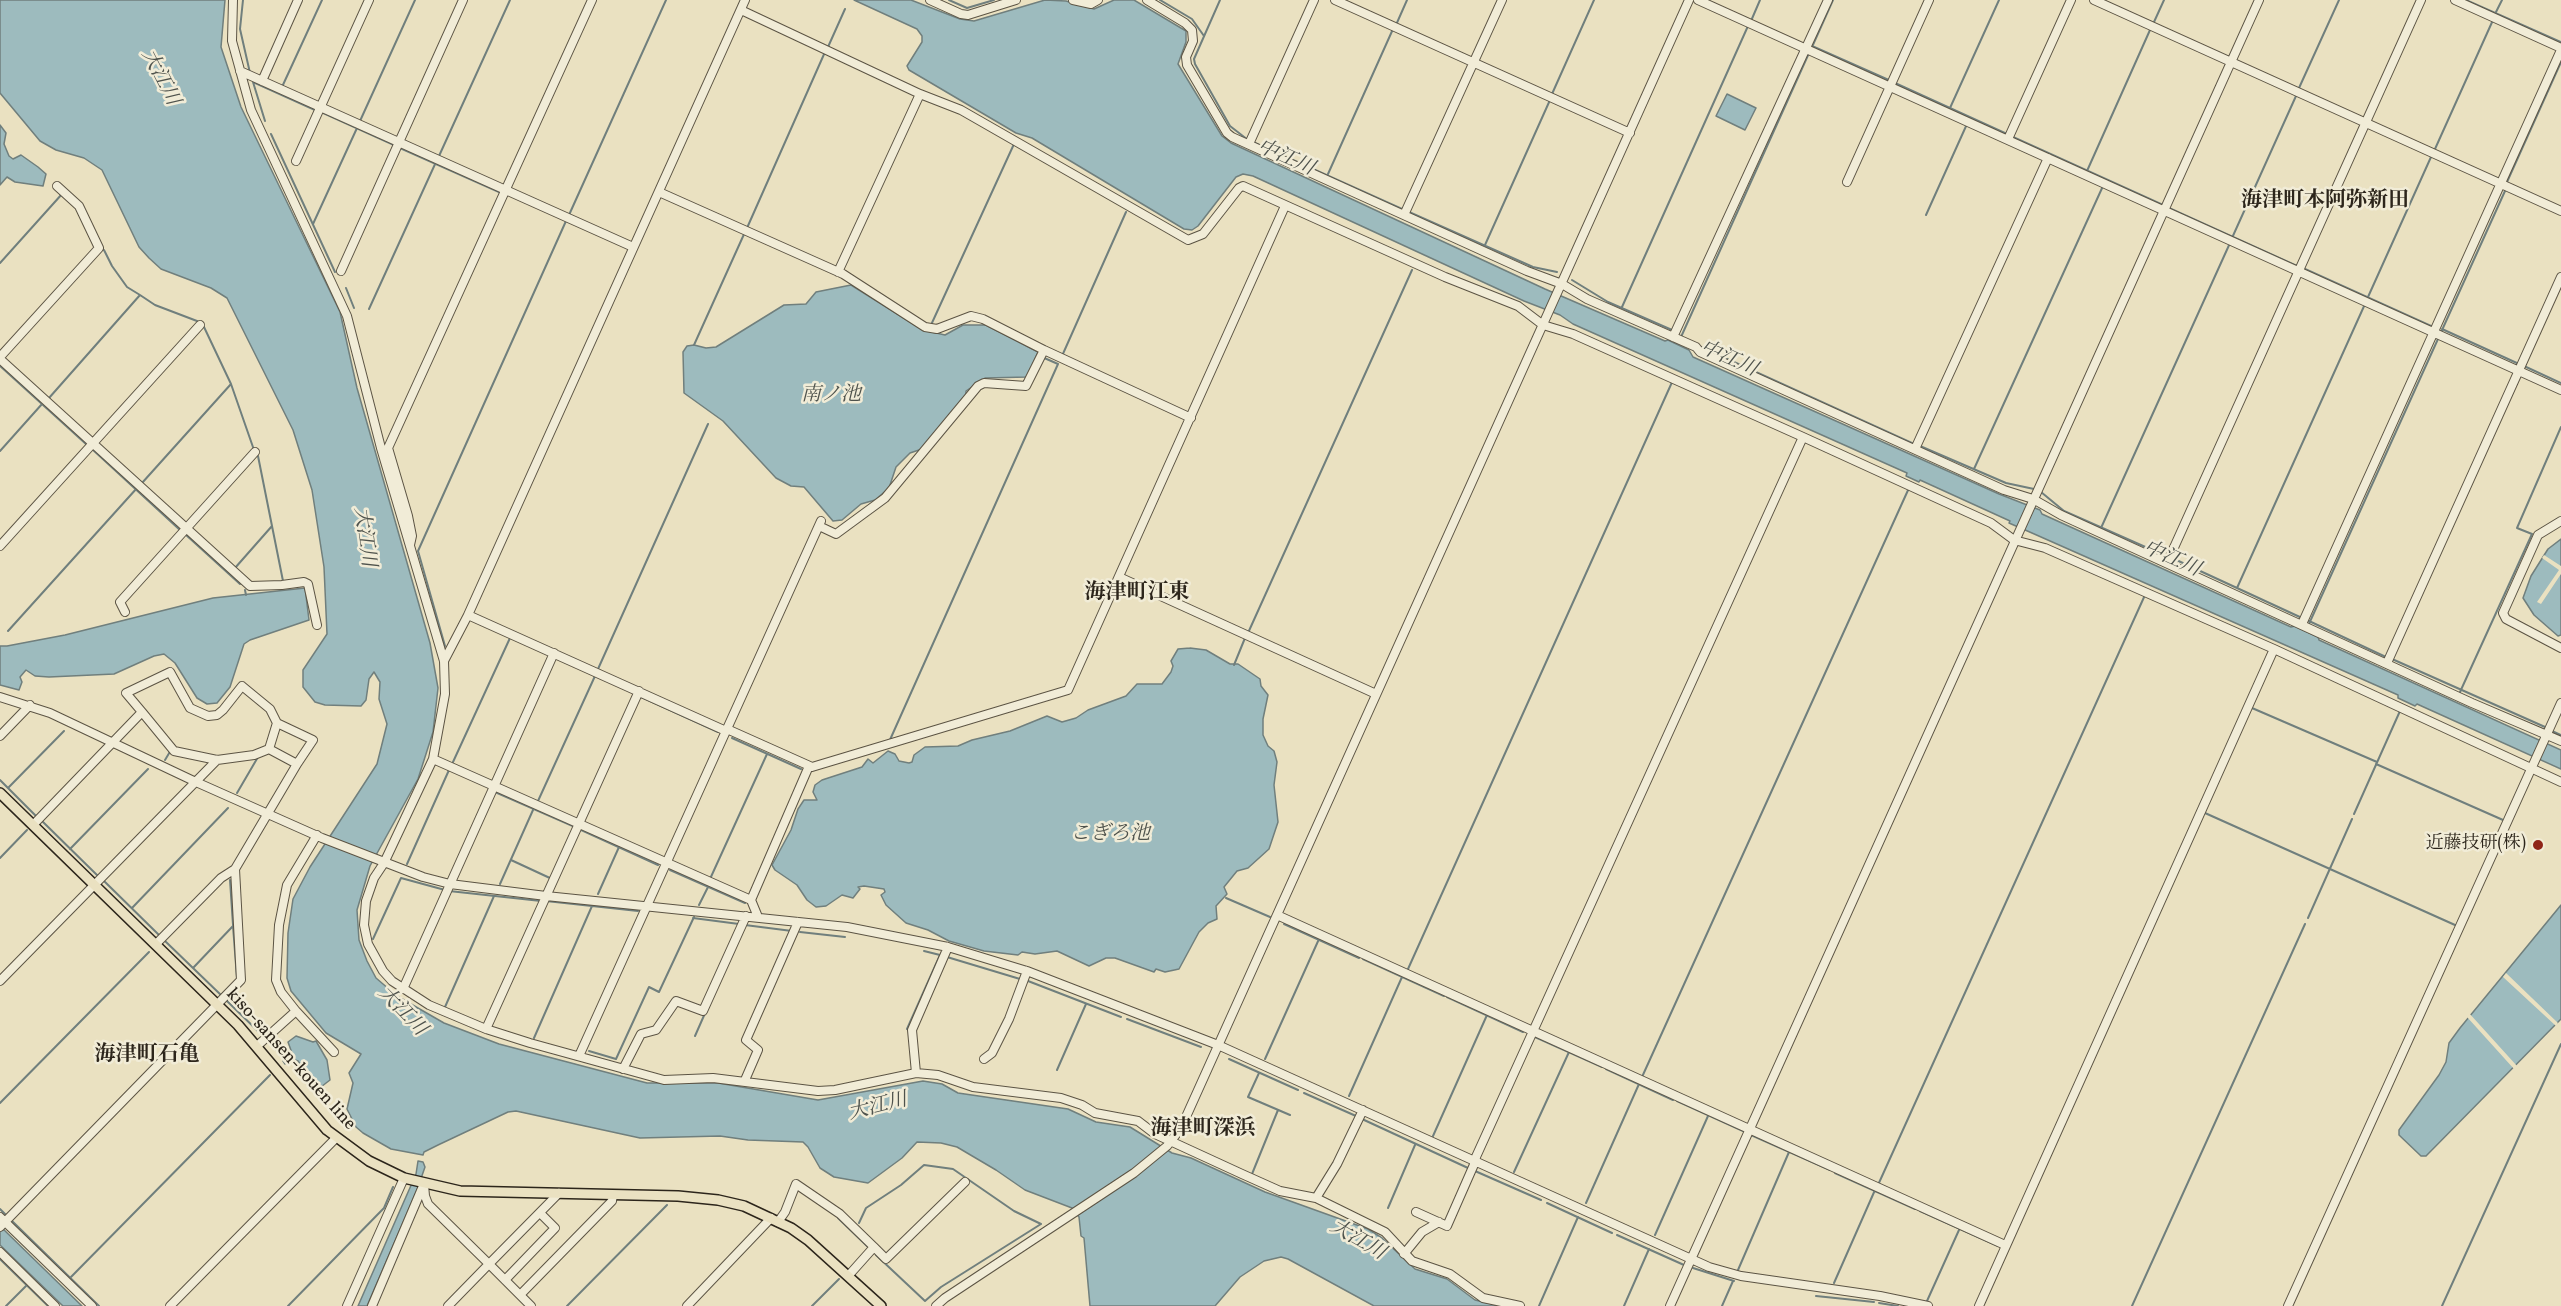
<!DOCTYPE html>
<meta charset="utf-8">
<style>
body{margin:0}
canvas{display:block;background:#eae1c1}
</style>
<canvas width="2561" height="1306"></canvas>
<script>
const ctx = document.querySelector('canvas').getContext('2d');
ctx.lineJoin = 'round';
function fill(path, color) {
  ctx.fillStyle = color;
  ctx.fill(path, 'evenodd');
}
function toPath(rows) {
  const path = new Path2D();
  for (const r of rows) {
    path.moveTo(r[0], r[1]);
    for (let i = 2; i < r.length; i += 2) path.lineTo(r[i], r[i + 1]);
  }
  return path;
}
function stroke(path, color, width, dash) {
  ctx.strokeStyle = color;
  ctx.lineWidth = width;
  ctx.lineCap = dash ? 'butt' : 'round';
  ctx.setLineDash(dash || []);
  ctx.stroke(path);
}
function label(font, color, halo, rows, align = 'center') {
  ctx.font = font + ' Vollkorn,"Noto Serif JP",serif';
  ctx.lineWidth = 5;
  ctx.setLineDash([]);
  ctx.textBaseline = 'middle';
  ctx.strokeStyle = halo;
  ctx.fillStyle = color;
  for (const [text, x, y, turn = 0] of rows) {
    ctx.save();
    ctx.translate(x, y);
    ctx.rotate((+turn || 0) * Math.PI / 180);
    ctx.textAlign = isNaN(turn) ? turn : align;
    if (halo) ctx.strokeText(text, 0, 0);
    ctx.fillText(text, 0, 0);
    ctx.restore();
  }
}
const water = toPath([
 [0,0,225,0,221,47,241,107,340,312,357,388,430,643,438,688,433,732,418,779,370,866,357,910,359,940,367,961,376,978,397,996,444,1023,499,1044,647,1083,718,1083,818,1100,923,1081,942,1084,958,1093,1068,1109,1096,1122,1130,1127,1172,1153,1191,1158,1265,1192,1368,1229,1382,1238,1415,1269,1447,1279,1475,1300,1501,1306,1374,1306,1288,1259,1281,1257,1264,1261,1240,1277,1215,1306,1090,1306,1084,1238,1081,1236,1079,1217,1072,1208,1025,1190,996,1170,957,1147,941,1143,917,1142,902,1158,868,1183,834,1177,820,1168,808,1147,803,1142,748,1140,720,1136,640,1138,516,1111,508,1112,438,1145,424,1152,423,1155,391,1149,363,1133,356,1127,347,1109,353,1083,349,1073,361,1054,326,1033,291,991,287,978,288,933,293,899,310,867,377,764,387,724,379,699,380,682,374,672,369,679,366,700,361,706,325,705,315,702,303,687,303,670,327,634,324,567,312,490,293,430,227,298,211,288,161,269,149,258,139,247,102,170,84,158,56,150,40,141,0,93,0,0],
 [854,0,911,0,960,19,974,21,1045,0,1066,1,1094,9,1114,0,1134,0,1186,31,1186,42,1178,64,1222,136,1231,143,1545,289,1665,341,1668,340,1689,350,1693,357,1999,494,2040,510,2042,514,2291,627,2295,626,2318,637,2319,640,2561,750,2561,769,2417,704,2415,706,2398,698,2398,695,2032,533,2009,523,2010,521,1920,480,1919,482,1906,476,1907,473,1573,324,1560,315,1524,301,1253,176,1243,174,1236,177,1198,226,1192,230,1184,229,1032,138,1016,133,909,70,907,66,922,42,922,36,917,29,854,0],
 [1727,94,1756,108,1745,130,1716,116,1727,94],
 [0,125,6,133,4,144,9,156,13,159,21,155,38,167,46,174,43,186,15,182,7,177,0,185,0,125],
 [851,285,923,330,945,335,963,325,986,325,1038,352,1027,377,985,378,966,391,966,397,922,449,910,453,896,467,889,488,875,500,861,504,842,520,833,521,804,487,791,486,776,478,723,421,684,393,683,352,687,346,694,345,706,348,716,347,784,305,806,304,816,292,851,285],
 [2561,539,2561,635,2558,636,2534,615,2523,598,2531,576,2548,549,2561,539],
 [305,588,309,620,250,640,244,644,230,687,217,703,207,704,197,698,175,663,164,654,154,656,114,674,49,677,35,676,26,670,20,677,22,682,19,690,0,685,0,646,7,646,65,635,213,598,305,588],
 [1190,648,1206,650,1230,664,1238,664,1260,679,1261,686,1268,695,1263,719,1263,735,1268,746,1274,751,1277,762,1274,785,1278,822,1269,849,1248,868,1237,871,1224,887,1227,894,1216,906,1217,919,1208,923,1199,932,1179,969,1165,972,1156,969,1154,972,1115,958,1106,958,1089,966,1057,951,1035,954,1022,952,1018,955,984,951,949,941,928,930,906,923,886,905,881,895,885,892,884,889,864,886,858,887,860,889,853,898,842,895,826,906,816,907,807,900,797,885,775,870,772,865,791,830,798,809,804,800,817,800,813,792,815,785,822,780,862,767,868,759,873,763,888,751,895,754,899,761,909,763,912,762,914,755,925,747,958,746,972,740,1010,731,1047,716,1062,722,1076,718,1088,710,1126,696,1137,684,1162,684,1171,672,1173,666,1171,661,1178,649,1190,648],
 [2561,905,2561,1019,2426,1156,2421,1156,2399,1135,2399,1130,2439,1075,2446,1062,2449,1043,2460,1028,2561,905],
 [296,1036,313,1042,316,1041,327,1060,330,1080,317,1090,298,1061,292,1059,285,1064,283,1061,292,1053,288,1042,296,1036],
 [418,1161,423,1162,425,1167,417,1190,367,1306,358,1306,416,1174,418,1161],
 [0,1226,82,1306,63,1306,0,1245,0,1226]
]);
fill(water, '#9dbbbe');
stroke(water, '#707f7d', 1.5);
fill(toPath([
 [2544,555,2561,566,2561,574,2541,604,2537,602,2559,570,2542,558],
 [2506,973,2558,1023,2556,1026,2503,977],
 [2469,1013,2517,1066,2514,1069,2467,1017]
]), '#eae1c1');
stroke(toPath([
 [243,0,240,29,250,73],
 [949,0,967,8,994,0],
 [1160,0,1192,19,1204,36],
 [1220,0,1194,59,1195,64,1230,126,1248,140],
 [2466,0,2561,42],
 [2495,14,2502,0],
 [1751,21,1760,0],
 [2154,22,2164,0],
 [1396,25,1407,0],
 [1812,46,1891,81],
 [828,47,845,9],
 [1812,47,1833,0],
 [253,82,315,110],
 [253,82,265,121],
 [1895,83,2007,134],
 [282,87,322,0],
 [2299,88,2339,0],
 [1552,94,1594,0],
 [1950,108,1999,0],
 [321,112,394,145],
 [360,121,415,0],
 [271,134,335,272],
 [2013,137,2163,205],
 [1253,142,1402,209],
 [400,148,499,192],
 [2435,149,2493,20],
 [439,156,510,0],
 [2087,171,2150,30],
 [1328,174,1393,29],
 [2507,182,2561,62],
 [2169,208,2297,266],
 [1409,212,1533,267,1557,272],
 [569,215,666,0],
 [1926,215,1967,124],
 [313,224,357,128],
 [747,228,825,52],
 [2232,238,2296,96],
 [1485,245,1550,100],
 [104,250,112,266,127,287,140,295],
 [0,263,62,194],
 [2305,269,2431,326],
 [1572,280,1608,302,1672,330],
 [346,288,354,308],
 [2368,297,2431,157],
 [1622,307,1748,26],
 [369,309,436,162],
 [931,325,1014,144],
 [2442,329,2519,364],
 [1681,337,1809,53],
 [694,345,745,232],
 [1701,347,1914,444],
 [1062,356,1126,212],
 [0,366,86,444],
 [2524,366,2561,383],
 [231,384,254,450],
 [49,398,140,295,155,305,197,321],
 [1920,446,2006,483,2034,489],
 [92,449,180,530],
 [0,451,42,404],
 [1974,469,2103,186],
 [142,483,231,384,204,327],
 [2041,492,2064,511,2168,557],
 [272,526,283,581],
 [2101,528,2230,243],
 [185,534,240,584],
 [2172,558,2302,618],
 [235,568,272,526,258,456],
 [2237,588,2365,304],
 [245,590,246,595],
 [2309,621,2388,658],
 [2308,626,2505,191],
 [8,631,137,488],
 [1248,633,1412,270],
 [445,646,418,551,566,221],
 [2392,659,2545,727],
 [1234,665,1245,638],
 [598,669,708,424],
 [2460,692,2532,534,2517,528,2561,427],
 [639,696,718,732],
 [2252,708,2377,762],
 [2552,731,2561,735],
 [732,738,801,769],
 [889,742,1058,364,1042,357],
 [165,760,171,750],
 [453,762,510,638],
 [2376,764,2503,820],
 [0,780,37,817],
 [8,788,64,731],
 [495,792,575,827],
 [237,793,258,757],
 [538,801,595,676],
 [2205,813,2455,925],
 [2354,814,2400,711],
 [42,821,99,877],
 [579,829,658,865],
 [70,849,148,769],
 [0,858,27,830],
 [511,860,552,879],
 [407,864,449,770,451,771],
 [670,870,745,903],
 [710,879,767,754],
 [230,880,233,925],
 [104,881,160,936],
 [500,884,533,810],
 [449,891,541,901],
 [598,894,619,847],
 [1226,898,1270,917],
 [546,901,638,911],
 [699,905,708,887],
 [132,908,228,808],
 [693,918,739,924],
 [2308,918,2352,819],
 [1284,924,1359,958],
 [745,925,792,931],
 [800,932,845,937],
 [373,939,401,878,445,890],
 [165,941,222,996],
 [947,957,1020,979],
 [1363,959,1444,996],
 [193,968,233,926,237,978],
 [1408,969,1673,380],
 [1028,981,1121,1017],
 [1447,997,1523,1032],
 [227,1001,263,1036],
 [445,1007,494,896],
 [1127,1019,1201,1047],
 [907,1029,940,955,924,951],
 [695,1036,706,1011],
 [1535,1037,1602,1067],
 [534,1038,592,906],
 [268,1041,286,1060],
 [589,1051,616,1059,649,987,659,992,694,917],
 [1229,1059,1298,1090],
 [1265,1059,1319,939],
 [1606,1069,1673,1100],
 [1057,1070,1086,1004],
 [1259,1073,1248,1097,1290,1115],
 [1642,1077,1909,488],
 [1304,1093,1356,1116],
 [1349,1096,1402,977],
 [1677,1101,1743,1131],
 [0,1103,149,952],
 [1362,1119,1468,1168],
 [1751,1135,1830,1170],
 [1433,1136,1487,1015],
 [1475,1171,1541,1200],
 [1514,1172,1569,1052],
 [1835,1173,1915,1209],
 [1252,1174,1278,1110],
 [1878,1185,2145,595],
 [1547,1203,1612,1233],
 [1586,1203,1639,1084],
 [1388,1208,1415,1145],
 [0,1209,5,1214],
 [1920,1211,1998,1246],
 [838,1218,868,1247,868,1250],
 [11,1220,99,1306],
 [859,1223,866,1208,901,1185,924,1165,953,1169,1014,1211,1041,1224],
 [1617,1235,1684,1265],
 [1655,1235,1708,1116],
 [876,1255,925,1301,941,1287,1041,1224],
 [0,1259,48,1306],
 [1693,1268,1734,1281],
 [1738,1270,1789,1152],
 [70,1278,270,1075],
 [1834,1283,1875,1190],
 [1816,1296,1874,1302],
 [1927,1301,1959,1230],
 [1879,1303,1898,1306],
 [6,1306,27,1285],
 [288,1306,384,1208,393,1187],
 [567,1306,667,1205],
 [812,1306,839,1279],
 [1539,1306,1578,1217],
 [1624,1306,1649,1249],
 [1722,1306,1733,1281],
 [2132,1306,2305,924],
 [2442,1306,2561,1044]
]), '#707f7d', 2);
const minor = toPath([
 [233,0,232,41,251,110,347,316,381,448,444,661,445,694,433,759,384,863,374,878,366,901,364,925,368,944,383,971,392,981,429,1005,486,1029,530,1043,664,1080,713,1078,818,1091,835,1090,916,1073,938,1075,973,1087,1061,1098,1082,1105,1095,1113,1138,1121,1155,1134,1242,1174,1280,1191,1316,1198,1385,1232,1412,1261,1450,1274,1483,1298,1520,1306],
 [930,0,961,14,968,15,1016,0],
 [1073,0,1091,4,1098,0],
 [1147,0,1185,23,1192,30,1193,41,1186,57,1187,65,1227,133,1232,137,1527,271,1562,284,1587,299,1696,347,1700,352,2004,490,2033,499,2061,515,2472,703,2561,741],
 [1335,0,1630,133],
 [1698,0,2561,390],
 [2094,0,2561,211],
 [2455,0,2561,48],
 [741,10,920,94,961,110,1188,240,1203,234,1239,188,1243,186,1445,277,1518,306,1543,325,1573,334,1803,437,1991,523,2014,540,2045,548,2274,649,2561,782],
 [240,71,633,247],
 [262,81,298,0],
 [2008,139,2071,0],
 [1249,144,1314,0],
 [296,161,369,0],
 [1847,182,1929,0],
 [659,192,843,274,925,327,937,329,971,316,983,319,1044,350,1191,418],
 [1404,215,1502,0],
 [341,271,463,0],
 [838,272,920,94],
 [1673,337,1828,0],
 [0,357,99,248,79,206,57,186],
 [0,359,250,586,282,585,304,582,308,584,317,625],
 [1915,449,2048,158],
 [2561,521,2538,535,2503,613,2506,619,2561,648],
 [819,526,836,534,885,498,978,386,984,383,1026,386,1044,350],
 [410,545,412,536,408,516,388,448,592,0],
 [0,546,200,325],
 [2167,563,2421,0],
 [1119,577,1376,694],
 [125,612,120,602,255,452],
 [468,615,726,731],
 [2302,624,2561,50],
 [444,661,468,615,745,0],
 [2387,663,2561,277],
 [0,697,50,713,196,782,322,838,423,877,450,884,546,896,847,927,948,947,1027,971,1218,1045,1709,1267,1741,1276,1880,1296,1928,1306],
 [142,712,126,693,170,672,190,708,208,716,217,715,223,710,242,686,270,709,277,723,269,749],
 [277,723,313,740,297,764],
 [727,729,812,767,1068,690,1285,206],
 [0,736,30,705],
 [433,759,751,900,758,917],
 [751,900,809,766],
 [1277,915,2005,1245],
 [156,944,221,878,235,869],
 [0,981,217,760],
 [403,989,554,653],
 [296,1011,334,1052],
 [486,1029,639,691],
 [257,1046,296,1011,281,992,276,980,279,925,287,885,317,835],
 [579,1056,821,521],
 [984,1059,992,1053,1009,1019,1027,971],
 [623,1069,641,1034,656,1030,676,1001,703,1011,746,916],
 [916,1073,912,1030,948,947],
 [745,1080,758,1050,746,1040,798,922],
 [1475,1159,1803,437],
 [424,1184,425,1196,428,1204,489,1264,448,1306],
 [1316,1198,1337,1164,1363,1110],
 [1416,1212,1447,1226,1476,1160],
 [0,1217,92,1306],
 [778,1222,785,1212,796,1184,840,1214,874,1247],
 [0,1227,241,980,235,869,297,764,269,749,254,755,217,760,174,751,142,712,33,825],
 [0,1252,55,1306],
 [1404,1254,1422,1232,1439,1222],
 [849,1275,874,1247,886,1259,965,1182],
 [505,1280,555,1228,540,1213],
 [520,1295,612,1201,613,1195],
 [170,1306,336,1138],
 [347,1306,404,1178],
 [372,1306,423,1186],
 [531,1306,489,1264,559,1193],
 [687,1306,771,1218],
 [936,1306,945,1298,1134,1173,1167,1146,1181,1128,1689,0],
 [1670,1306,2259,0],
 [1979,1306,2274,649],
 [2288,1306,2561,703]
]);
const major = toPath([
 [0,793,238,1025,327,1130,369,1161,404,1178,460,1191,678,1196,718,1200,744,1206,791,1228,808,1240,881,1306]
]);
stroke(minor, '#5c5444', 10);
stroke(major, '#2c251b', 12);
stroke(minor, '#f1ecd7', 8);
stroke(major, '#eae1c1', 9);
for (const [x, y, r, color] of [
 [2538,845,6,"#8f2418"]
]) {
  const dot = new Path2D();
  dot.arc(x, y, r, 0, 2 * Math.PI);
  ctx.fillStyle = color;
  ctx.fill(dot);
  stroke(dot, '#f1ecd7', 2);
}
label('18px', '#2c251b', '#f1ecd7', [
 ["近藤技研(株)",2526,845]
], 'right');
label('18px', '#2c251b', '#f1ecd7', [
 ["kiso-sansen-kouen line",290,1060,48]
]);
label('italic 20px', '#4e524c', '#f1ecd7', [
 ["大江川",159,78,63],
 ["中江川",1285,159,24],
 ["中江川",1728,360,24],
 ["南ノ池",831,396],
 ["大江川",363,537,82],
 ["中江川",2171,560,24],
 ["こぎろ池",1110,835],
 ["大江川",401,1012,46],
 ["大江川",878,1108,-14],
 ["大江川",1357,1241,30]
]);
label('bold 21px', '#2c251b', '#f1ecd7', [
 ["海津町本阿弥新田",2325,202],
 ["海津町江東",1137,594],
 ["海津町石亀",147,1056],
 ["海津町深浜",1203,1130]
]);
</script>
